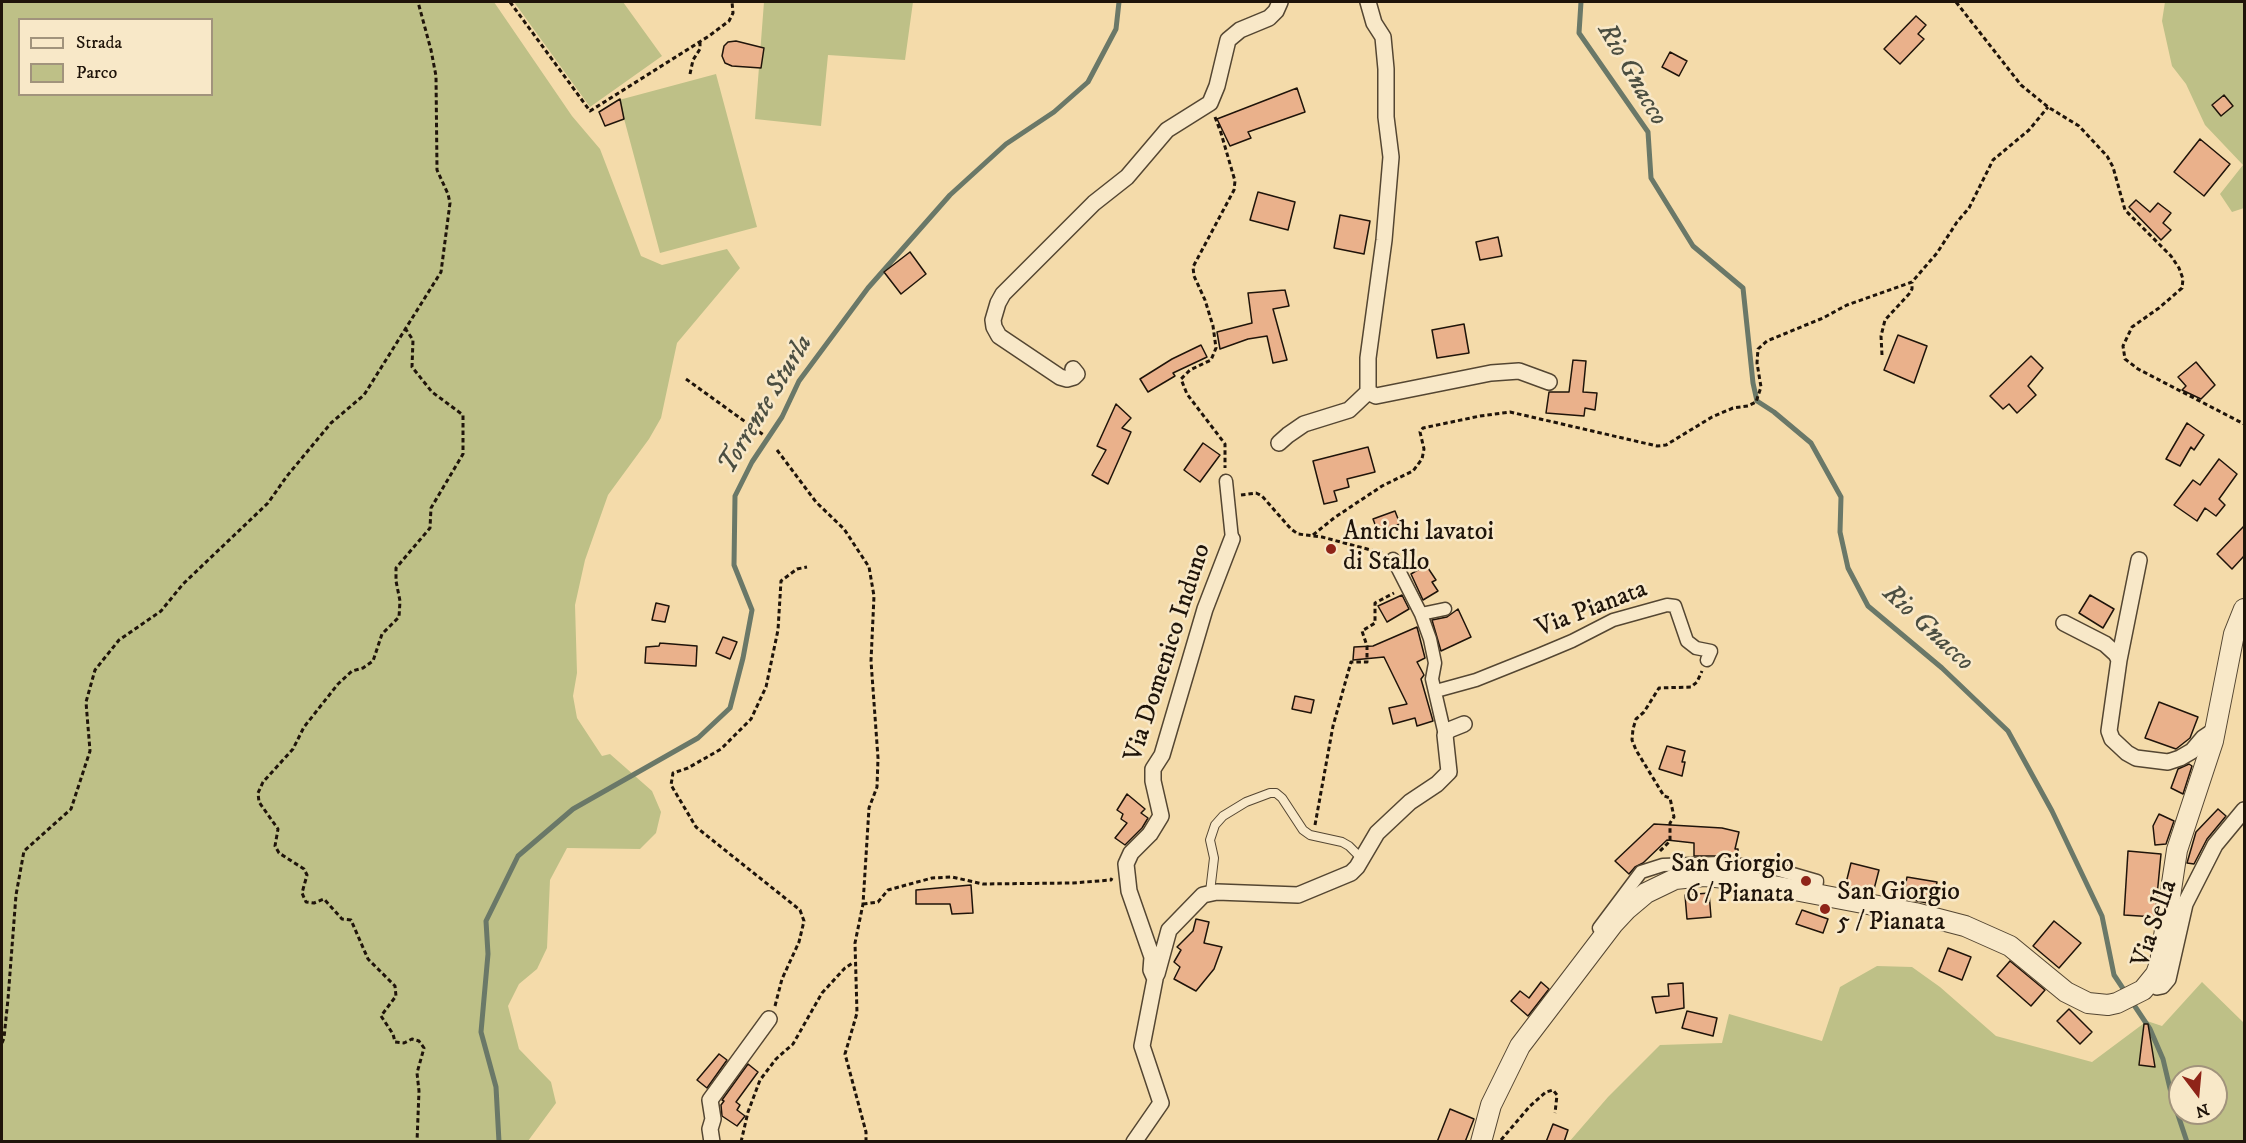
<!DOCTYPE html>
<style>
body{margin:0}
#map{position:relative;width:2246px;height:1143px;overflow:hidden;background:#f4dbaa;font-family:"IM FELL DW Pica",serif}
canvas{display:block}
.frame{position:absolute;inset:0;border:3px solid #1f140a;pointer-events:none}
.legend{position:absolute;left:18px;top:18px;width:195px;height:78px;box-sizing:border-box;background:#f8e8c8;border:2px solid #a1937c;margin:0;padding:8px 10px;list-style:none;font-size:18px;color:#1f140a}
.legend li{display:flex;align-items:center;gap:12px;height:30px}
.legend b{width:30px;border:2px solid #a1937c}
.north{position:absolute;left:2168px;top:1065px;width:60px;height:60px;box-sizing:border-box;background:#f8e8c8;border:2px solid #a1937c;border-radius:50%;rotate:164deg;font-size:16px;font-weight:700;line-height:24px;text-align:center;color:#1f140a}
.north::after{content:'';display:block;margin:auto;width:21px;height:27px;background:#8f2418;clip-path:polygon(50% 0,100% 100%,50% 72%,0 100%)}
</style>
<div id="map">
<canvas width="2246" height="1143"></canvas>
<div class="frame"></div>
<ul class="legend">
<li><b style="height:8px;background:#f8e8c8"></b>Strada</li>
<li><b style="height:16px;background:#bec087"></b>Parco</li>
</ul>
<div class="north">N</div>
</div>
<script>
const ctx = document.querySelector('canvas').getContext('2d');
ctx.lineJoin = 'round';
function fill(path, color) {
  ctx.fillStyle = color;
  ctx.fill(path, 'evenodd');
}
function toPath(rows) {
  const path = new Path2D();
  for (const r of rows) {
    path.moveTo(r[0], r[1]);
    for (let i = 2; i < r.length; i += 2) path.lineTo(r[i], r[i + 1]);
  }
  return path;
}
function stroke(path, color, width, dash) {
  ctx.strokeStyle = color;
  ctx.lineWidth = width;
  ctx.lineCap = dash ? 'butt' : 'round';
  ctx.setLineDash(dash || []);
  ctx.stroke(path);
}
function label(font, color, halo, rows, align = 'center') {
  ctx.font = font + ' "IM FELL DW Pica",serif';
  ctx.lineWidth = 5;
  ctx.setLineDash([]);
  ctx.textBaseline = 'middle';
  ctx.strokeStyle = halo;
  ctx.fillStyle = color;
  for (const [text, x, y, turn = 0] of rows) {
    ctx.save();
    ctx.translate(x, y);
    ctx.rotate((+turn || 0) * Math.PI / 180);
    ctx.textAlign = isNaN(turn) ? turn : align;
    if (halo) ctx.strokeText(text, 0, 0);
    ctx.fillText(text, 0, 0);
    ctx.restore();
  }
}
fill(toPath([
 [2,2,494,2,572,116,600,149,641,256,662,265,727,249,740,268,677,343,661,418,649,439,608,495,585,560,575,605,577,673,573,696,577,718,602,756,610,754,652,791,661,812,656,833,640,849,567,848,550,880,547,948,537,969,519,984,508,1006,519,1049,551,1082,556,1103,528,1141,2,1141],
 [20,20,212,20,212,94,20,94],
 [514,2,623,2,662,56,590,107],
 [764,2,913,2,905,60,828,55,821,126,755,119],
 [2165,2,2244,2,2244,208,2232,212,2220,194,2243,165,2205,125,2186,84,2172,66,2162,21],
 [716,74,757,227,660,253,619,100],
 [1877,966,1912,967,1940,987,1996,1036,2092,1062,2147,1021,2162,1026,2202,982,2244,1023,2244,1141,1569,1142,1608,1097,1660,1045,1722,1043,1729,1014,1822,1041,1840,987],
 [2180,1077,2216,1077,2216,1113,2180,1113]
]), '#bec087');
stroke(toPath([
 [1581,2,1579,33,1648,132,1651,178,1693,246,1743,288,1753,383,1757,401,1774,412,1811,443,1841,497,1840,532,1848,568,1868,606,1942,668,2008,731,2052,811,2102,916,2114,975,2150,1029,2163,1059,2172,1097,2187,1142],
 [499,1142,496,1087,481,1032,488,954,486,921,518,856,573,809,698,738,730,708,743,658,752,610,734,565,735,496,752,462,782,417,799,381,868,288,950,195,1006,144,1054,112,1088,82,1116,29,1119,2]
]), '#6a7868', 5);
const building = toPath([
 [1916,16,1926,25,1918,34,1924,39,1900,64,1884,49,1916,16],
 [736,41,764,48,761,68,732,66,725,63,722,56,724,46,728,42,736,41],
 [1670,52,1687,61,1679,76,1662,67,1670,52],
 [1297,88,1305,112,1248,132,1251,138,1230,146,1217,119,1297,88],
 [2224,95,2233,106,2221,116,2212,105,2224,95],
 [620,99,624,119,605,126,599,112,620,99],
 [2200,139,2230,164,2204,196,2174,172,2200,139],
 [1258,192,1295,202,1288,230,1250,220,1258,192],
 [2136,200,2150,212,2158,203,2171,213,2163,223,2171,230,2161,240,2129,207,2136,200],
 [1340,215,1370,221,1364,254,1334,248,1340,215],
 [1498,237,1502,256,1480,260,1476,242,1498,237],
 [910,252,926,274,901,294,884,272,910,252],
 [1285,290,1289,306,1273,309,1287,360,1273,363,1267,336,1248,339,1220,349,1217,332,1252,323,1248,293,1285,290],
 [1464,324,1469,353,1437,358,1432,330,1464,324],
 [1898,335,1927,346,1914,383,1884,370,1898,335],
 [1201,345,1207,357,1173,373,1175,376,1148,392,1140,379,1172,359,1201,345],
 [2031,356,2043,368,2028,386,2036,395,2017,413,2009,404,2003,409,1990,396,2031,356],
 [1573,360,1586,361,1583,392,1597,393,1595,410,1585,408,1584,416,1546,413,1549,392,1569,392,1573,360],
 [2196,362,2215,385,2201,399,2182,390,2186,386,2178,377,2196,362],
 [1116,404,1131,418,1122,428,1131,432,1108,484,1092,475,1106,450,1097,446,1116,404],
 [2187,423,2204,435,2194,450,2191,447,2180,466,2166,459,2187,423],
 [1203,443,1220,455,1200,482,1184,470,1203,443],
 [1368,447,1375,472,1347,479,1349,487,1334,491,1337,501,1324,504,1313,461,1368,447],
 [2219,459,2237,474,2219,499,2225,505,2216,516,2205,508,2197,521,2174,505,2193,480,2200,485,2219,459],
 [1395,511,1400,524,1378,532,1373,519,1395,511],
 [2244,526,2244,556,2232,569,2217,554,2244,526],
 [1426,565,1436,580,1432,582,1438,591,1423,600,1411,574,1426,565],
 [1402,595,1409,609,1387,622,1378,606,1402,595],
 [2090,595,2114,609,2103,628,2079,613,2090,595],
 [656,603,669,606,665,622,652,620,656,603],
 [1458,609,1471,637,1441,651,1432,620,1447,617,1458,609],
 [1417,627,1425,658,1417,662,1424,675,1421,679,1433,721,1417,726,1415,718,1393,724,1389,708,1407,704,1384,657,1353,660,1354,647,1373,646,1417,627],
 [723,637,737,642,730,659,716,653,723,637],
 [660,643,697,646,696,666,645,663,646,647,659,646,660,643],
 [1295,696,1314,700,1311,713,1292,709,1295,696],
 [2159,702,2198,717,2190,738,2176,749,2145,738,2159,702],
 [1667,746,1685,751,1682,762,1685,762,1682,776,1659,769,1667,746],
 [2189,764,2192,766,2183,794,2171,788,2178,769,2189,764],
 [1127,794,1145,809,1141,813,1148,818,1142,828,1125,845,1115,838,1127,823,1121,819,1123,814,1117,810,1127,794],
 [2218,809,2226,816,2207,839,2194,864,2187,863,2196,832,2218,809],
 [2159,814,2174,821,2166,844,2155,845,2153,826,2159,814],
 [1654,824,1722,828,1739,832,1735,849,1738,849,1738,856,1694,856,1694,843,1667,840,1643,863,1635,867,1629,874,1615,861,1654,824],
 [2128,851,2161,854,2155,917,2124,915,2128,851],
 [1851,863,1879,870,1873,893,1845,887,1851,863],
 [1907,877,1937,882,1932,904,1903,898,1907,877],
 [971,885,973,913,952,914,950,904,916,904,916,890,971,885],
 [1709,893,1711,917,1687,919,1685,895,1709,893],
 [1802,910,1828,919,1823,933,1796,924,1802,910],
 [1196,919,1209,922,1204,943,1222,947,1214,969,1196,991,1174,979,1180,967,1174,962,1181,950,1177,947,1193,931,1196,919],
 [2054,921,2081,943,2059,968,2033,946,2054,921],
 [1948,948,1971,957,1962,980,1939,971,1948,948],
 [2010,961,2045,990,2031,1006,1997,976,2010,961],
 [1541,982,1549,989,1528,1016,1511,1001,1520,991,1529,998,1541,982],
 [1683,983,1684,1008,1656,1013,1652,997,1669,996,1668,984,1683,983],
 [2069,1009,2092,1032,2080,1044,2057,1021,2069,1009],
 [1687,1011,1717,1018,1713,1036,1682,1028,1687,1011],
 [2144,1024,2148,1024,2155,1067,2139,1065,2144,1024],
 [719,1054,727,1060,707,1088,697,1080,719,1054],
 [748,1064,758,1072,736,1102,740,1105,737,1110,745,1116,737,1126,722,1116,721,1105,724,1101,722,1100,748,1064],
 [1450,1109,1474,1119,1465,1142,1437,1142,1450,1109],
 [1553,1124,1568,1130,1564,1142,1546,1142,1553,1124]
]);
fill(building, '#eab18b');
stroke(building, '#1f140a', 1.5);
const service = toPath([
 [1210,892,1214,858,1210,840,1215,825,1223,816,1246,802,1270,793,1276,793,1282,798,1303,830,1310,835,1342,842,1349,846,1362,859]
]);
const pedestrian = toPath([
 [1226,481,1232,539],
 [1393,559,1421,614,1430,639,1435,663,1432,679,1445,735],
 [1421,614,1445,609],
 [1436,691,1476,680,1541,654,1572,641,1613,620,1667,605,1675,606,1687,641,1696,648,1711,651,1707,660],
 [1599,928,1641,872,1663,865,1720,863,1772,868,1817,881,1815,894]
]);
const minor = toPath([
 [1073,369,1077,374,1074,377,1067,379,1060,377,999,336,994,327,993,320,998,303,1003,294,1094,203,1127,177,1167,130,1210,103,1217,86,1228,40,1240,30,1269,18,1276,11,1280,2],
 [1368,392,1376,396,1491,373,1519,371,1549,382],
 [1279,443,1288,435,1304,424,1349,410,1368,392,1368,358,1384,240,1391,157,1386,117,1386,69,1383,37,1374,23,1368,2],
 [2139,560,2119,660,2109,731,2112,739,2127,753,2136,758,2168,762,2180,758,2192,751,2203,738,2215,730],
 [2064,623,2105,644,2116,654,2119,660],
 [1157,974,1169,930,1203,895,1217,892,1298,895,1351,873,1357,867,1377,833,1410,802,1437,784,1449,772,1445,735,1449,730,1464,724],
 [2150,983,2157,987,2162,986,2168,979,2185,904,2215,845,2244,810],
 [712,1142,710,1129,713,1119,710,1100,769,1019],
 [1134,1142,1161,1103,1142,1046,1155,979,1151,970,1152,957,1129,891,1126,864,1131,853,1150,834,1161,816,1153,781,1153,769,1162,755,1205,609,1232,539]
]);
const tertiary = toPath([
 [1481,1142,1491,1105,1520,1046,1613,924,1627,909,1646,893,1675,879,1704,876,1737,879,1915,913,1965,926,2010,946,2066,992,2088,1003,2108,1005,2117,1003,2143,990,2156,974,2160,963,2177,850,2213,741,2234,634,2244,609]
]);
stroke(service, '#544632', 10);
stroke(pedestrian, '#544632', 15);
stroke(minor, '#544632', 18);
stroke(tertiary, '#544632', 22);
stroke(toPath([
 [510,2,590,111,709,36,729,21,733,13,732,2],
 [1956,2,2021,85,2048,107,2079,126,2107,156,2113,167,2125,210,2171,256,2179,268,2183,279,2182,288,2159,308,2132,327,2123,346,2125,359,2138,369,2244,424],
 [690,74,693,60,700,49,700,43],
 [1215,117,1221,133,1235,181,1234,190,1193,267,1194,276,1205,300,1213,326,1216,348,1211,360,1190,370,1181,379,1187,394,1225,444,1225,468],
 [405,328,413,340,412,367,432,392,463,415,463,454,431,508,430,528,396,568,396,581,400,601,399,617,382,634,373,661,363,668,352,671,338,684,304,727,293,749,263,782,258,793,259,802,278,829,275,846,279,853,304,869,307,875,302,893,306,902,314,903,324,899,342,919,351,920,368,959,395,986,396,996,381,1016,393,1034,395,1042,404,1043,412,1039,419,1041,424,1048,417,1073,419,1091,417,1142],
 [1882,355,1881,336,1885,320,1909,294,1912,289,1912,282],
 [686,379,765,436],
 [777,450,816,502,844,529,869,567,874,596,871,661,878,758,877,787,869,808,863,904,855,943,857,1013,845,1054,866,1132,866,1142],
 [1241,495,1256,493,1262,496,1291,529,1298,534,1322,537,1382,553],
 [1313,535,1334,518,1382,486,1413,471,1422,459,1424,449,1420,432,1423,428,1480,416,1510,412,1657,446,1666,445,1712,417,1733,408,1748,406,1756,402,1761,387,1757,363,1758,349,1767,341,1823,318,1847,305,1912,282,1937,253,1957,222,1969,208,1993,160,2029,130,2048,107],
 [1315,825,1333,726,1351,662,1367,662,1367,646,1362,631,1375,623,1375,603,1394,593],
 [1660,851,1670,841,1670,823,1674,817,1670,798,1664,796,1636,750,1632,740,1633,729,1636,719,1644,712,1659,688,1691,687,1697,682,1702,671],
 [863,904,878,902,888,890,932,878,952,877,983,884,1073,883,1111,880,1112,878],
 [775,1006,782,979,799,942,804,921,800,910,696,827,671,785,673,773,688,768,721,749,751,719,766,687,778,630,781,581,797,569,807,567],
 [2,1043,4,1038,8,999,16,895,24,851,71,809,90,751,86,702,95,670,119,640,161,611,183,584,268,503,287,476,331,423,364,395,441,272,450,203,448,194,437,170,436,76,431,50,418,2],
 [1501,1140,1530,1106,1546,1092,1553,1090,1557,1095,1555,1113],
 [741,1142,748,1112,760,1080,776,1059,793,1044,822,993,845,968,854,962]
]), '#1f140a', 3, [4.5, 3]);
stroke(service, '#f8e8c8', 8);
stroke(pedestrian, '#f8e8c8', 12);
stroke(minor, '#f8e8c8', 15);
stroke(tertiary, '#f8e8c8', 20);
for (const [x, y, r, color] of [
 [1331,549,6,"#8f2418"],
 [1806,881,6,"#8f2418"],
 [1825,909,6,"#8f2418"]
]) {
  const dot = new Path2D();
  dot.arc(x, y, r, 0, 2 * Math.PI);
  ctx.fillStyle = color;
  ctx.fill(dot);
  stroke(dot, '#f8e8c8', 2);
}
label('26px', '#1f140a', '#f8e8c8', [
 ["Antichi lavatoi",1343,534],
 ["di Stallo",1343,564],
 ["San Giorgio",1794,866,"right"],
 ["6 / Pianata",1794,896,"right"],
 ["San Giorgio",1837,894],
 ["5 / Pianata",1837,924]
], 'left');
label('26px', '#1f140a', '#f8e8c8', [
 ["Via Pianata",1592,610,-21],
 ["Via Domenico Induno",1169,653,-72],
 ["Via Sella",2156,924,-71]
]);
label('italic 27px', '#4b4e41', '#f8e8c8', [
 ["Rio Gnacco",1631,75,60],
 ["Torrente Sturla",767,405,-59],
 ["Rio Gnacco",1927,629,43]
]);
</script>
